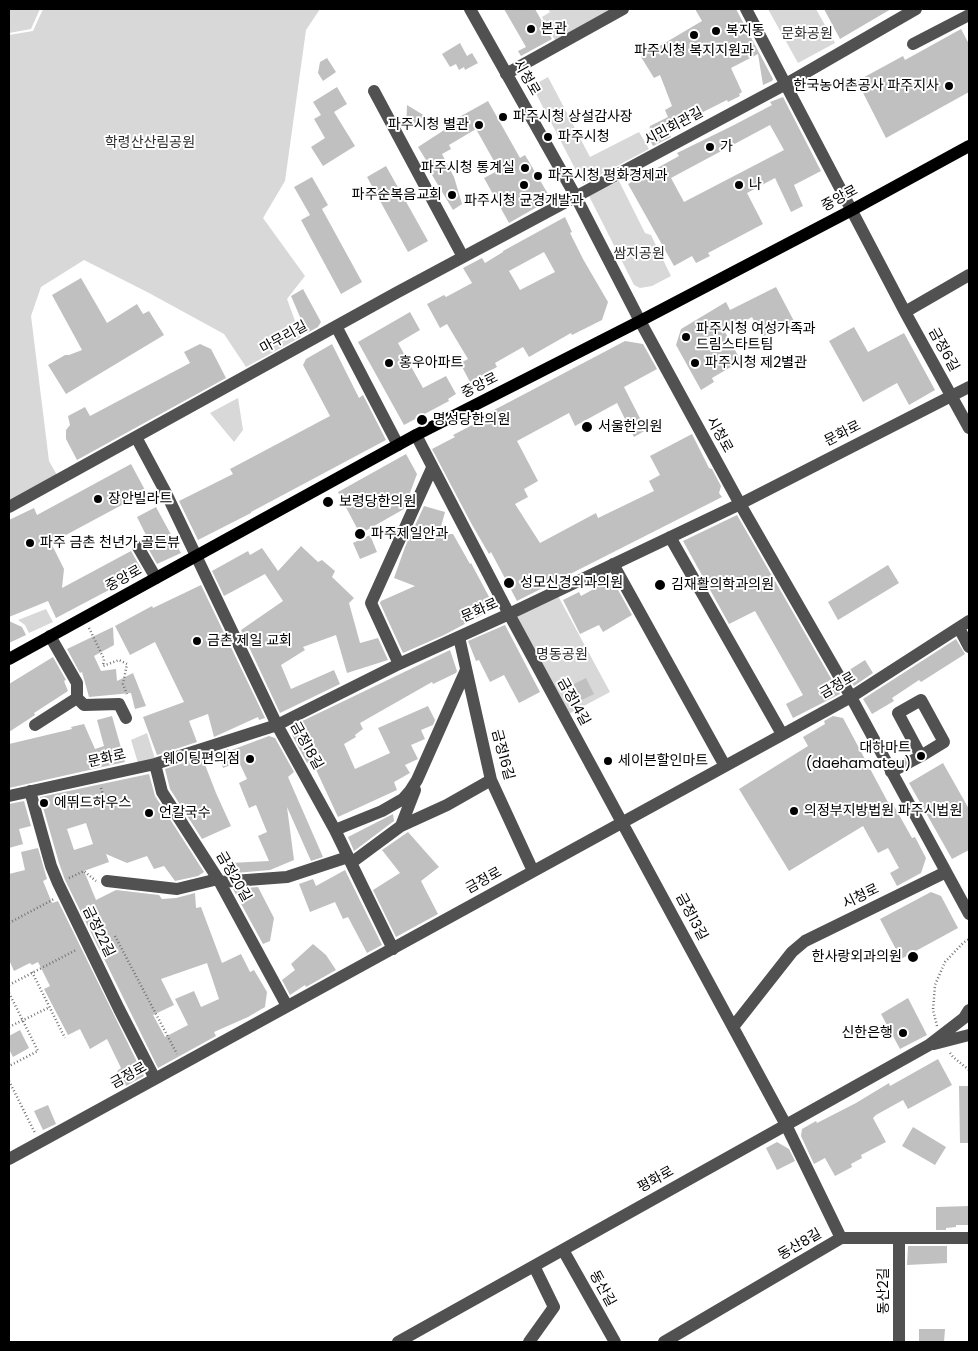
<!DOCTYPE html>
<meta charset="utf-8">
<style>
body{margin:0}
#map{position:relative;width:978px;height:1351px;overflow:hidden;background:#fff;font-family:Poppins,sans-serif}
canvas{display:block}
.frame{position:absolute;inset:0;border:10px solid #000;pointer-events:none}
</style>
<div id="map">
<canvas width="978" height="1351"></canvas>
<div class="frame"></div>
</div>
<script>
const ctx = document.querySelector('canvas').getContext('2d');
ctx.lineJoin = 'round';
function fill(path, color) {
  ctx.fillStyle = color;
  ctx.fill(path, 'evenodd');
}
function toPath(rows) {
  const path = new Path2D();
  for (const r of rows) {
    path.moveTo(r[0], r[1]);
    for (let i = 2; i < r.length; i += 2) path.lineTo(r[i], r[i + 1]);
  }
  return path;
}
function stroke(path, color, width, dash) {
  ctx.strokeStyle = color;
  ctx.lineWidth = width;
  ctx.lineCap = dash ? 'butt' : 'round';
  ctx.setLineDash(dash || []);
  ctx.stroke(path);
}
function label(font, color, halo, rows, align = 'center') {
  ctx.font = font + ' Poppins,"Noto Sans KR",sans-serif';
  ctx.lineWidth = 4;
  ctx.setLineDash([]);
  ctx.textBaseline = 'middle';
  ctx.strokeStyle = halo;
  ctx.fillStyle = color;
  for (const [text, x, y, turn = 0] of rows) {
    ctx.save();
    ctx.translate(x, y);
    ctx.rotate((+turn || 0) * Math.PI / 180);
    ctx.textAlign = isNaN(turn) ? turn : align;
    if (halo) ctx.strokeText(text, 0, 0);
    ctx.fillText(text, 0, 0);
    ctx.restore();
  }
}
fill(toPath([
 [9,9,40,9,31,29,9,33],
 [43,9,320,9,306,30,285,181,263,218,305,276,287,299,301,337,246,367,224,334,149,293,84,260,41,287,31,316,49,461,57,475,9,505,9,35,33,31],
 [548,9,615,9,556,42,542,17,550,12],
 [768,9,816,9,835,43,798,63],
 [548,77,590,157,639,132,649,149,583,184,532,86],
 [619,181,645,233,651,235,671,276,652,286,640,288,634,285,589,196],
 [238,398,243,430,234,442,210,413],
 [557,594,610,692,567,715,515,618],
 [46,609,53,622,29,633,25,625,18,620],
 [147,733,155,759,138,763,131,740]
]), '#d8d8d8');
fill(toPath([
 [504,9,535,9,552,39,521,56,518,51,526,47],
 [695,9,736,9,773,79,772,81,763,85,758,54,731,68,742,92,739,94,740,96,728,102,727,100,667,130,671,137,653,146,648,136,650,126,668,117,665,110,672,106,660,75,654,78,641,57,702,21],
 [824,9,891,9,840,39],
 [961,29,969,44,969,92,886,138,857,81,903,56,905,60],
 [460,43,467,56,472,53,478,63,465,70,464,67,459,70,456,64,450,67,442,54],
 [327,58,336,72,323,81,318,73,320,62],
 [337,87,347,104,334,112,355,146,323,166,311,147,325,138,314,119,321,115,313,102],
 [783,97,821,171,794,185,803,206,791,212,775,178,747,193,763,224,708,253,710,256,696,263,692,256,674,266,628,184,679,156,677,153,734,125,772,105,770,102],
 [770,125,784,150,684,202,671,178],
 [488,101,520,158,525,155,551,199,509,223,484,178,499,170,476,129,449,145,451,149,442,154,454,177,462,204,453,210,432,175,434,173,418,147,455,123,454,120],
 [407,105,425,116,406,129],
 [386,166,428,241,408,252,367,177],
 [312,177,328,205,322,209,362,282,341,294,301,220,310,215,294,187],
 [565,217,572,232,570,233,583,259,608,302,602,320,572,335,571,333,529,357,523,347,495,363,497,367,470,382,460,363,468,359,447,324,440,328,427,304,444,295,446,297,472,283,463,268,482,258,485,263,503,252,503,251],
 [544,252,555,272,520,290,509,271],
 [81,278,107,323,137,304,143,314,149,311,164,335,66,394,48,365,65,355,69,355,82,350,52,295],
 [776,287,794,321,762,337,752,317,725,332,741,361,712,378,714,382,701,390,676,345,681,329,726,302,730,310],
 [303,289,321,322,318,327,307,333,291,296],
 [410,312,420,330,398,343,423,388,446,376,456,394,448,399,449,401,404,425,358,342],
 [854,327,868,352,904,333,935,390,909,405,897,383,863,402,829,341],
 [625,341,643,344,657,369,624,387,646,430,634,437,617,403,575,426,569,413,517,441,538,481,524,489,528,497,515,504,540,543,596,513,598,518,654,491,649,481,660,475,650,456,692,434,709,468,712,469,721,486,719,493,722,497,517,601,491,552,489,554,471,523,432,449,455,437,453,435,478,422,477,419],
 [200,344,211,349,226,378,77,460,66,439,66,430,70,425,68,416,85,407,90,416,190,363,184,352],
 [332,344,359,398,363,395,386,440,251,512,251,513,198,540,179,501,233,474,230,469,330,416,303,365,306,359],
 [406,454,417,474,404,509,360,534,338,492],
 [131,464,146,492,51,543,64,569,62,588,131,551,143,572,56,618,48,601,9,617,9,520,34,508,37,515],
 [424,506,445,512,439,534,453,534,470,564,471,563,495,608,444,635,403,653,380,603,381,601,415,586,394,578,405,547],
 [156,507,181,553,157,564,145,543,149,541,137,517],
 [737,515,840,694,793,718,786,704,803,695,755,611,729,624,683,541],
 [370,535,377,552,360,559,353,543],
 [301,546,318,562,322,560,335,571,332,577,354,598,349,603,360,643,378,638,388,660,347,673,336,635,303,647,305,650,281,665,291,689,334,670,340,684,280,713,241,630,283,601,265,574,224,596,212,571,248,551,250,555,262,548,278,571],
 [888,565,899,583,838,620,828,602],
 [612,579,632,615,603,632,599,625,580,634,563,600,579,592,581,596],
 [201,585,265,718,259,720,258,717,214,737,208,714,189,721,197,742,157,755,143,717,184,702,155,642,130,655,115,626,152,606,153,608],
 [9,621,22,627,26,635,9,643],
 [505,625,540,692,519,703,504,675,490,682,479,660,476,661,468,641],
 [113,627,114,645,94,656,101,671,116,669,117,681,133,673,146,706,135,709,131,693,89,697,82,672,80,673,67,649],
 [956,639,965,654,921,682,919,680,892,698,894,701,872,714,863,699],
 [450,650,457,671,456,673,433,684,432,682,360,723,363,729,355,735,356,737,344,744,355,769,390,753,378,728,428,706,435,720,433,725,421,730,425,739,411,745,418,759,405,765,410,773,394,782,397,790,338,817,312,761,307,763,292,735,294,725],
 [53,657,66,680,64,681,68,691,34,713,35,715,9,732,9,684],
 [865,660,873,673,854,686,846,672],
 [586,678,594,694,572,705,564,689],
 [112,716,125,762,9,788,9,744,72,729,71,727,84,724,95,749,104,746,97,720],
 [833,716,843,718,891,808,894,806,912,838,915,837,926,858,921,873,897,886,890,873,899,868,888,848,878,853,863,826,789,871,739,789,808,746,803,737,825,724,824,721],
 [269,736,275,738,294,772,288,777,323,857,311,861,287,807,294,860,270,870,224,874,222,870,230,863,269,861,258,836,267,832,256,805,249,808,239,783,247,779,239,762,223,768,218,752,228,749,229,751],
 [202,757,216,793,231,826,202,839,170,789,165,769],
 [943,763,969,809,969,850,952,859,909,783],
 [149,774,155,796,204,872,198,876,175,881,164,866,154,869,147,856,127,863,106,854,109,862,84,871,96,900,116,890,159,895,162,899,176,898,195,893,196,908,201,907,222,963,241,954,250,972,254,970,267,992,265,1007,248,1017,214,1032,216,1036,158,1068,65,880,59,863,40,797],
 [86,823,93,844,74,850,67,829],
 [207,963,219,999,201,1007,194,991,175,999,188,1025,165,1037,153,1015,174,1005,161,979],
 [24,801,31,826,19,829,23,844,9,848,9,804],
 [393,814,394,821,354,851,348,837],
 [408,832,439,867,421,881,438,914,396,937,373,890,400,873,382,850],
 [38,848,47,879,43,881,52,903,58,901,144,1076,126,1086,117,1071,121,1068,107,1039,90,1049,80,1029,68,1035,44,989,50,986,38,962,32,965,30,963,14,971,9,960,9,874,25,870,21,852],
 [345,870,382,945,367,953,348,917,343,919,335,902,310,912,299,884,313,879,316,886],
 [258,887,274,918,270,941,263,944,233,889],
 [931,892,941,896,958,928,901,959,880,919],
 [313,944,326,955,336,970,306,987,305,985,290,995,282,980,295,970,291,964],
 [908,998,927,1035,900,1049,881,1014],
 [20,1030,29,1048,13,1057,9,1049,9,1036],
 [938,1059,952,1085,908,1109,903,1100,876,1115,873,1118,886,1142,861,1155,862,1158,851,1164,852,1167,835,1176,825,1158,814,1164,801,1136,802,1129,816,1121,817,1123,856,1103,889,1083,890,1086],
 [959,1086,969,1086,969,1143,960,1143],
 [48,1105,56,1124,43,1130,34,1111],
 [913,1127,946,1147,935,1165,902,1146],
 [777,1142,789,1149,795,1161,777,1170,766,1148],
 [969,1206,969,1225,956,1225,956,1227,946,1228,946,1230,936,1230,936,1207],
 [908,1246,947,1246,947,1263,907,1265],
 [919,1329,945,1329,944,1342,919,1342]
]), '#c0c0c0');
stroke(toPath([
 [89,628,104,659,103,666,119,660,127,664,123,684,127,694],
 [101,788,106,806],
 [69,878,84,871,96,881],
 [9,923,54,899],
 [115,936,177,1054],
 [32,972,65,1038],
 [9,985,76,950],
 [9,993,38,1051,9,1066],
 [937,1026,933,1010,935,985,945,962,963,943,969,939],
 [9,1027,50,1007],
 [950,1053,953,1057,969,1070],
 [9,1081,35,1133]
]), '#737373', 2.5, [1, 2.5]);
stroke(toPath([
 [470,9,576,197,640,321,740,504,851,697,969,914],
 [746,9,905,312,969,428],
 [913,44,969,15],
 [506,74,623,9],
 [374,91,463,257],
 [905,312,969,275],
 [336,326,398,445],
 [416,435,509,614,786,1125,841,1238],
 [136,437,166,493,277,725,335,830,393,949],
 [9,507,396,293,786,84,916,9],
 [670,537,782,734],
 [138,547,156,578],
 [613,564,725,766],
 [959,628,969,647],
 [459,637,491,780,533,871],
 [399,664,371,603,432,468],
 [77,698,84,705,119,704,126,718],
 [35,725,77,698,77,683,50,636],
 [155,764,162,792,218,879,287,1006],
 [891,772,921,756,944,742,921,700,898,713,921,756],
 [30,791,51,866,58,883,119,1009,155,1079],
 [9,796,155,764,277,725,399,664,509,614,740,504,969,387],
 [401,826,447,805,491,780],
 [335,830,382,811,403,799,410,791,417,780,466,670],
 [351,863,401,826,415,790],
 [107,881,177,889,218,879],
 [220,882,287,877,348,857],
 [733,1027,792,952,805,941,946,872],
 [934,1044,969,1035],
 [9,1159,851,697,969,621],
 [899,1239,899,1342],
 [563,1250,615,1342],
 [398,1342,929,1045,964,1018,969,1010],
 [529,1342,554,1307,534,1266],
 [664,1342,841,1238,969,1238]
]), '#515151', 12);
stroke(toPath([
 [9,659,416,435,640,321,852,210,969,146]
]), '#000', 12);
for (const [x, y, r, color] of [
 [531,29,5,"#000"],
 [716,31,5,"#000"],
 [694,35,5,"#000"],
 [949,86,5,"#000"],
 [503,117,5,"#000"],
 [479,125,5,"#000"],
 [548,137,5,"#000"],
 [710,147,5,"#000"],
 [525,168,5,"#000"],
 [538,176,5,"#000"],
 [524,185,5,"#000"],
 [739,185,5,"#000"],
 [452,195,5,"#000"],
 [686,337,5,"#000"],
 [389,363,5,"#000"],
 [695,363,5,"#000"],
 [422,420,6,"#000"],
 [587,427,6,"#000"],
 [98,499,5,"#000"],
 [328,502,6,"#000"],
 [360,534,6,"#000"],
 [30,543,5,"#000"],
 [509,583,6,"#000"],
 [660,585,6,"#000"],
 [197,641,5,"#000"],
 [921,756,5,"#000"],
 [250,759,5,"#000"],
 [608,761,5,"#000"],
 [44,803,5,"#000"],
 [794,811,5,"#000"],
 [149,813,5,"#000"],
 [913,957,6,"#000"],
 [903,1033,5,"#000"]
]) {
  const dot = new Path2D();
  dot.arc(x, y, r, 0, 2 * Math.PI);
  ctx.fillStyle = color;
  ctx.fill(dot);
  stroke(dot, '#fff', 2);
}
label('14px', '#000', '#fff', [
 ["본관",541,29],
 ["복지동",726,31],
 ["파주시청 복지지원과",694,51,"center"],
 ["한국농어촌공사 파주지사",939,86,"right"],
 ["파주시청 상설감사장",513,117],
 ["파주시청 별관",469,125,"right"],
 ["파주시청",558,137],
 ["가",720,147],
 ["파주시청 통계실",515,168,"right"],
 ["파주시청 평화경제과",548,176],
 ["나",749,185],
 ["파주순복음교회",442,195,"right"],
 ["파주시청 균경개발과",524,201,"center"],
 ["파주시청 여성가족과",696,329],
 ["드림스타트팀",696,345],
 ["홍우아파트",399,363],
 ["파주시청 제2별관",705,363],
 ["명성당한의원",433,420],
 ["서울한의원",598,427],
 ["장안빌라트",108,499],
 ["보령당한의원",339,502],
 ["파주제일안과",371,534],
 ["파주 금촌 천년가 골든뷰",40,543],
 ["성모신경외과의원",520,583],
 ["김재활의학과의원",671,585],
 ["금촌 제일 교회",207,641],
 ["대하마트",911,748,"right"],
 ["(daehamateu)",911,764,"right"],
 ["웨이팅편의점",240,759,"right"],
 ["세이븐할인마트",618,761],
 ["에뛰드하우스",54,803],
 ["의정부지방법원 파주시법원",804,811],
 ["언칼국수",159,813],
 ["한사랑외과의원",902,957,"right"],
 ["신한은행",893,1033,"right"]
], 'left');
label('14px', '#2f2f2f', '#fff', [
 ["문화공원",807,34],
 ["학령산산림공원",150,143],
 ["쌈지공원",639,254],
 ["명동공원",562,655]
]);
label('14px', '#000', '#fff', [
 ["시청로",526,78,60],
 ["시민회관길",674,127,-28],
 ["중앙로",840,199,-28],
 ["마무리길",284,338,-29],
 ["금정6길",943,350,61],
 ["중앙로",480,386,-27],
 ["문화로",843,434,-27],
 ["시청로",719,435,61],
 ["중앙로",124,579,-29],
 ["문화로",480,611,-24],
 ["금정로",838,686,-30],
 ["금정14길",573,702,61],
 ["금정18길",306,746,61],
 ["금정16길",502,755,75],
 ["문화로",107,759,-13],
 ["금정20길",233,877,60],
 ["금정로",484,881,-29],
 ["시청로",861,897,-26],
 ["금정13길",691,917,62],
 ["금정22길",98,932,64],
 ["금정로",129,1076,-29],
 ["평화로",656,1180,-29],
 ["동산8길",800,1245,-30],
 ["동산길",602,1289,61],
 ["동산2길",884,1291,-90]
]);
</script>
